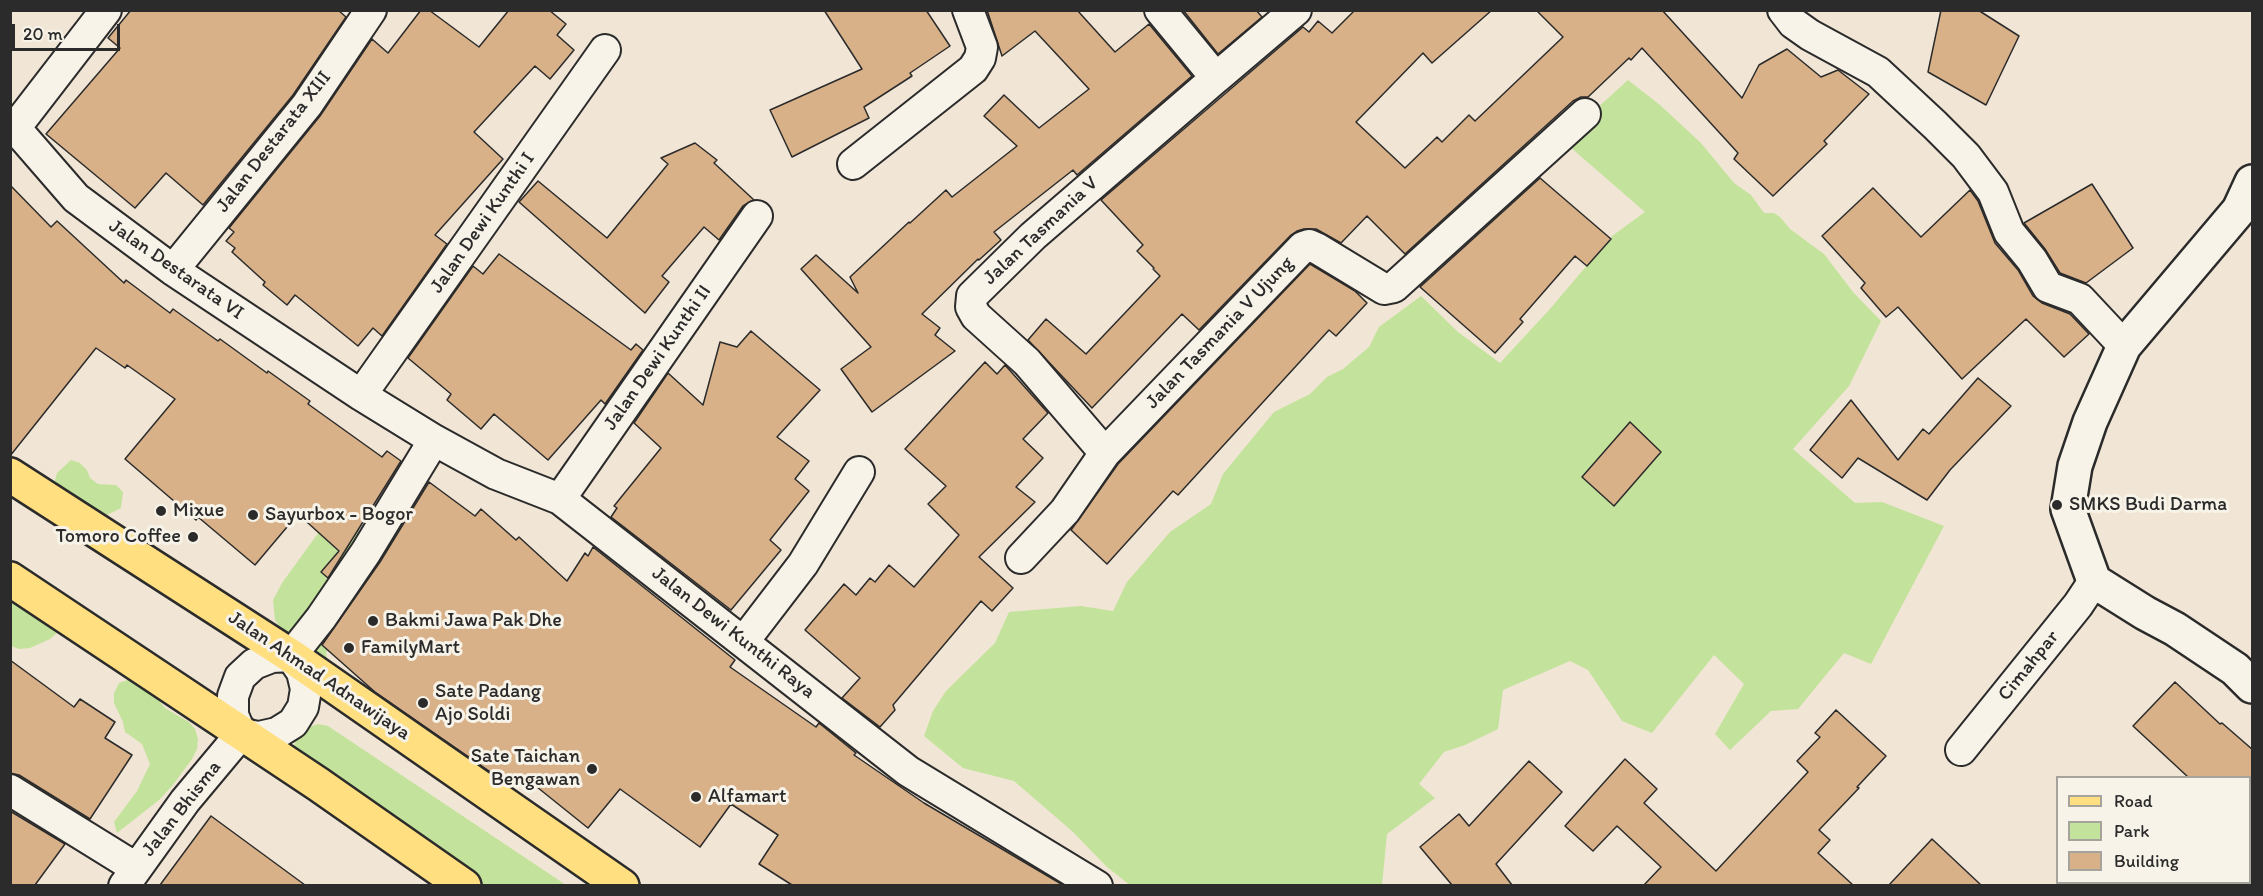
<!DOCTYPE html>
<style>
body{margin:0}
#map{position:relative;width:2263px;height:896px;overflow:hidden;background:#f1e6d5;font-family:Itim,sans-serif}
canvas{display:block}
.frame{position:absolute;inset:0;border:12px solid #2b2b2b;pointer-events:none}
.legend{position:absolute;left:2056px;top:776px;width:195px;height:108px;box-sizing:border-box;background:#f7f3e8;border:2px solid #a5a39c;margin:0;padding:8px 10px;list-style:none;font-size:18px;color:#2b2b2b}
.legend li{display:flex;align-items:center;gap:12px;height:30px}
.legend b{width:30px;border:2px solid #a5a39c}
.scale{position:absolute;left:12px;top:24px;width:108px;height:27px;box-sizing:border-box;border:3px solid #2b2b2b;border-top:0;padding-left:8px;font-size:18px;line-height:21px;white-space:nowrap;color:#2b2b2b;-webkit-text-stroke:4px #f7f3e8;paint-order:stroke}
</style>
<div id="map">
<canvas width="2263" height="896"></canvas>
<div class="frame"></div>
<ul class="legend">
<li><b style="height:8px;background:#ffdf80"></b>Road</li>
<li><b style="height:16px;background:#c3e29b"></b>Park</li>
<li><b style="height:16px;background:#d8b189"></b>Building</li>
</ul>
<div class="scale">20 m</div>
</div>
<script>
const ctx = document.querySelector('canvas').getContext('2d');
ctx.lineJoin = 'round';
function fill(path, color) {
  ctx.fillStyle = color;
  ctx.fill(path, 'evenodd');
}
function toPath(rows) {
  const path = new Path2D();
  for (const r of rows) {
    path.moveTo(r[0], r[1]);
    for (let i = 2; i < r.length; i += 2) path.lineTo(r[i], r[i + 1]);
  }
  return path;
}
function stroke(path, color, width, dash) {
  ctx.strokeStyle = color;
  ctx.lineWidth = width;
  ctx.lineCap = dash ? 'butt' : 'round';
  ctx.setLineDash(dash || []);
  ctx.stroke(path);
}
function label(font, color, halo, rows, align = 'center') {
  ctx.font = font + ' Itim,sans-serif';
  ctx.lineWidth = 6;
  ctx.setLineDash([]);
  ctx.textBaseline = 'middle';
  ctx.strokeStyle = halo;
  ctx.fillStyle = color;
  for (const [text, x, y, turn = 0] of rows) {
    ctx.save();
    ctx.translate(x, y);
    ctx.rotate((+turn || 0) * Math.PI / 180);
    ctx.textAlign = isNaN(turn) ? turn : align;
    if (halo) ctx.strokeText(text, 0, 0);
    ctx.fillText(text, 0, 0);
    ctx.restore();
  }
}
fill(toPath([
 [1628,80,1660,105,1701,143,1734,183,1751,195,1764,213,1774,213,1780,217,1790,229,1824,254,1853,292,1881,321,1849,386,1793,449,1855,503,1882,502,1944,526,1871,664,1844,653,1798,709,1771,711,1730,750,1715,734,1744,684,1714,655,1652,733,1622,721,1588,670,1570,661,1503,690,1498,729,1465,745,1444,752,1419,784,1435,798,1387,834,1382,885,1131,886,1107,867,1072,831,1014,781,963,768,924,736,933,711,946,691,995,643,1009,612,1081,606,1113,611,1127,582,1170,532,1211,504,1223,474,1274,412,1310,394,1327,377,1343,369,1369,347,1379,327,1421,296,1458,332,1500,363,1549,310,1612,236,1645,212,1562,140],
 [71,460,80,463,87,470,90,478,98,484,116,485,123,492,121,508,101,518,54,484,57,473],
 [351,526,360,531,365,539,328,610,335,628,329,647,326,653,328,662,286,638,275,620,273,600,282,583,319,532],
 [11,594,63,622,58,632,50,639,30,648,19,649,11,646],
 [128,680,138,681,146,685,165,708,189,722,195,729,198,739,197,749,192,759,173,785,159,800,117,833,114,822,137,791,150,764,142,744,125,732,123,722,114,703,114,693,119,683],
 [318,724,328,726,566,885,473,885,293,748,298,735,306,728]
]), '#c3e29b');
const building = toPath([
 [131,10,338,10,346,17,293,95,203,205,166,173,135,208,46,134,120,48,108,38,131,10],
 [421,10,429,10,479,47,509,10,549,10,566,24,557,35,574,50,550,79,535,66,474,132,503,159,435,235,447,244,382,336,373,328,358,346,295,295,287,305,263,285,265,282,232,252,235,248,226,241,234,232,229,228,320,116,372,39,388,53,421,10],
 [824,10,926,10,950,46,910,73,912,76,864,107,869,118,792,157,770,110,862,69,824,10],
 [987,10,1077,10,1115,52,1149,24,1192,76,1077,175,1073,170,994,232,1001,240,979,260,978,259,922,314,940,328,935,335,955,351,872,412,841,369,871,347,801,269,816,255,858,293,850,277,909,222,910,223,946,190,952,197,1017,146,984,116,1004,95,1039,128,1089,89,1035,31,1002,56,987,10],
 [1183,10,1256,10,1262,17,1218,54,1183,10],
 [1355,10,1492,10,1432,63,1423,53,1356,122,1405,168,1437,137,1442,142,1469,115,1475,121,1563,37,1536,10,1662,10,1742,98,1759,65,1787,49,1821,77,1838,70,1869,94,1824,141,1827,144,1773,196,1734,159,1738,153,1642,48,1631,60,1629,58,1588,97,1581,97,1573,101,1405,254,1367,216,1341,243,1316,229,1304,229,1297,231,1291,235,1199,330,1182,314,1092,408,1028,340,1046,319,1086,354,1160,276,1153,269,1154,268,1137,251,1143,245,1101,200,1303,27,1309,32,1318,21,1332,33,1355,10],
 [1941,10,1978,10,2019,36,1986,105,1928,72,1941,10],
 [695,143,717,160,714,163,754,200,743,206,719,240,704,227,662,276,669,282,645,313,519,202,538,181,607,238,668,164,661,158,695,143],
 [1540,178,1611,239,1587,266,1575,256,1520,319,1523,322,1495,353,1420,287,1540,178],
 [2092,184,2133,248,2086,283,2060,273,2045,249,2024,223,2092,184],
 [10,185,51,227,57,221,124,283,126,280,170,313,173,309,218,341,220,339,267,373,268,371,310,401,308,404,382,457,387,451,401,461,328,578,321,572,339,551,298,514,255,565,198,517,196,520,125,459,175,399,127,365,125,368,96,348,10,456,10,185],
 [1873,188,1921,237,1970,190,1978,201,1995,243,2018,270,2033,296,2042,303,2070,314,2089,334,2064,357,2026,319,1962,379,1898,307,1886,317,1861,288,1865,283,1822,236,1873,188],
 [499,254,631,350,636,344,643,350,605,404,601,400,548,460,494,414,481,429,447,400,451,394,408,358,473,266,483,274,499,254],
 [1310,264,1355,291,1367,303,1336,336,1329,330,1178,495,1173,491,1107,564,1071,530,1118,464,1310,264],
 [751,331,820,390,777,437,809,461,795,479,809,491,770,540,781,550,731,610,611,517,617,508,614,506,661,448,634,423,668,373,703,405,720,342,737,347,751,331],
 [985,362,997,374,1005,365,1048,413,1023,439,1043,458,1016,487,1035,502,979,557,1013,588,992,611,981,601,893,705,895,710,880,727,842,698,860,678,805,630,844,584,856,595,870,578,875,582,889,565,914,587,959,535,928,504,946,486,905,449,985,362],
 [1978,378,2011,406,1950,470,1927,500,1858,458,1842,478,1810,450,1851,400,1898,460,1923,429,1929,434,1978,378],
 [1630,422,1661,452,1614,506,1582,477,1630,422],
 [429,482,475,516,481,509,516,540,519,537,567,581,585,553,588,556,593,547,735,660,730,667,816,727,819,723,856,753,854,755,924,803,1063,885,792,885,759,864,778,835,731,804,700,847,620,789,588,828,522,775,512,787,375,692,322,645,380,562,429,482],
 [10,660,74,707,80,699,115,722,105,738,132,755,90,819,19,775,10,773,10,660],
 [2175,682,2220,724,2222,723,2253,750,2253,777,2188,777,2133,726,2175,682],
 [1836,710,1886,756,1857,787,1859,788,1819,830,1830,840,1818,853,1853,885,1644,885,1661,867,1617,826,1593,851,1565,826,1625,759,1657,789,1644,803,1716,871,1808,772,1797,761,1820,737,1815,733,1836,710],
 [1529,761,1562,792,1496,864,1512,885,1452,885,1420,847,1459,814,1469,826,1529,761],
 [10,811,65,844,35,885,10,885,10,811],
 [211,816,305,885,160,885,211,816],
 [1932,839,1981,885,1889,885,1932,839]
]);
fill(building, '#d8b189');
stroke(building, '#2b2b2b', 1.5);
const minor = toPath([
 [1783,10,1793,23,1810,35,1878,72,1935,125,1966,156,1993,192,2009,232,2032,260,2048,287,2080,299,2124,346],
 [1216,78,1296,10],
 [10,122,76,198,173,270,361,395,434,440,496,474,560,499,908,771,1097,886],
 [15,128,106,10],
 [853,164,973,69,980,58,982,47,968,10],
 [173,270,307,105,371,10],
 [361,395,605,50],
 [1105,453,1027,362,976,316,971,307,972,296,1033,236,1216,78,1160,10],
 [560,499,757,216],
 [1021,558,1065,511,1105,453,1303,247,1309,245,1318,249,1384,289,1394,287,1585,114],
 [744,641,803,564,859,472],
 [291,656,321,618,366,552,434,440],
 [241,734,259,737,277,733,293,723,303,707,306,689,302,672,291,656],
 [241,734,233,715,233,696,240,677,254,664,272,657,291,656],
 [1961,750,2078,605,2094,581],
 [10,790,136,868],
 [124,886,185,801,241,734]
]);
const tertiary = toPath([
 [2252,182,2239,210,2124,346,2090,422,2075,466,2068,509,2094,581,2145,613,2175,629,2235,669,2252,686]
]);
const primary = toPath([
 [10,475,291,656,622,886],
 [10,579,318,784,464,886]
]);
stroke(minor, '#2b2b2b', 34);
stroke(tertiary, '#2b2b2b', 38);
stroke(primary, '#2b2b2b', 38);
stroke(minor, '#f7f3e8', 30);
stroke(tertiary, '#f7f3e8', 33);
stroke(primary, '#ffdf80', 33);
for (const [x, y, r, color] of [
 [2057,505,6,"#2b2b2b"],
 [161,511,6,"#2b2b2b"],
 [253,515,6,"#2b2b2b"],
 [193,537,6,"#2b2b2b"],
 [373,621,6,"#2b2b2b"],
 [349,648,6,"#2b2b2b"],
 [423,703,6,"#2b2b2b"],
 [592,769,6,"#2b2b2b"],
 [696,797,6,"#2b2b2b"]
]) {
  const dot = new Path2D();
  dot.arc(x, y, r, 0, 2 * Math.PI);
  ctx.fillStyle = color;
  ctx.fill(dot);
  stroke(dot, '#f7f3e8', 2);
}
label('20px', '#2b2b2b', '#f7f3e8', [
 ["Jalan Destarata XIII",274,142,-52],
 ["Jalan Dewi Kunthi I",483,223,-55],
 ["Jalan Tasmania V",1041,231,-43],
 ["Jalan Destarata VI",176,270,35],
 ["Jalan Tasmania V Ujung",1220,333,-46],
 ["Jalan Dewi Kunthi II",658,358,-55],
 ["Jalan Dewi Kunthi Raya",733,633,38],
 ["Cimahpar",2029,666,-51],
 ["Jalan Ahmad Adnawijaya",319,676,34],
 ["Jalan Bhisma",182,809,-52]
]);
label('20px', '#2b2b2b', '#f7f3e8', [
 ["SMKS Budi Darma",2069,505],
 ["Mixue",173,511],
 ["Sayurbox - Bogor",265,515],
 ["Tomoro Coffee",181,537,"right"],
 ["Bakmi Jawa Pak Dhe",385,621],
 ["FamilyMart",361,648],
 ["Sate Padang",435,692],
 ["Ajo Soldi",435,715],
 ["Sate Taichan",580,757,"right"],
 ["Bengawan",580,780,"right"],
 ["Alfamart",708,797]
], 'left');
</script>
